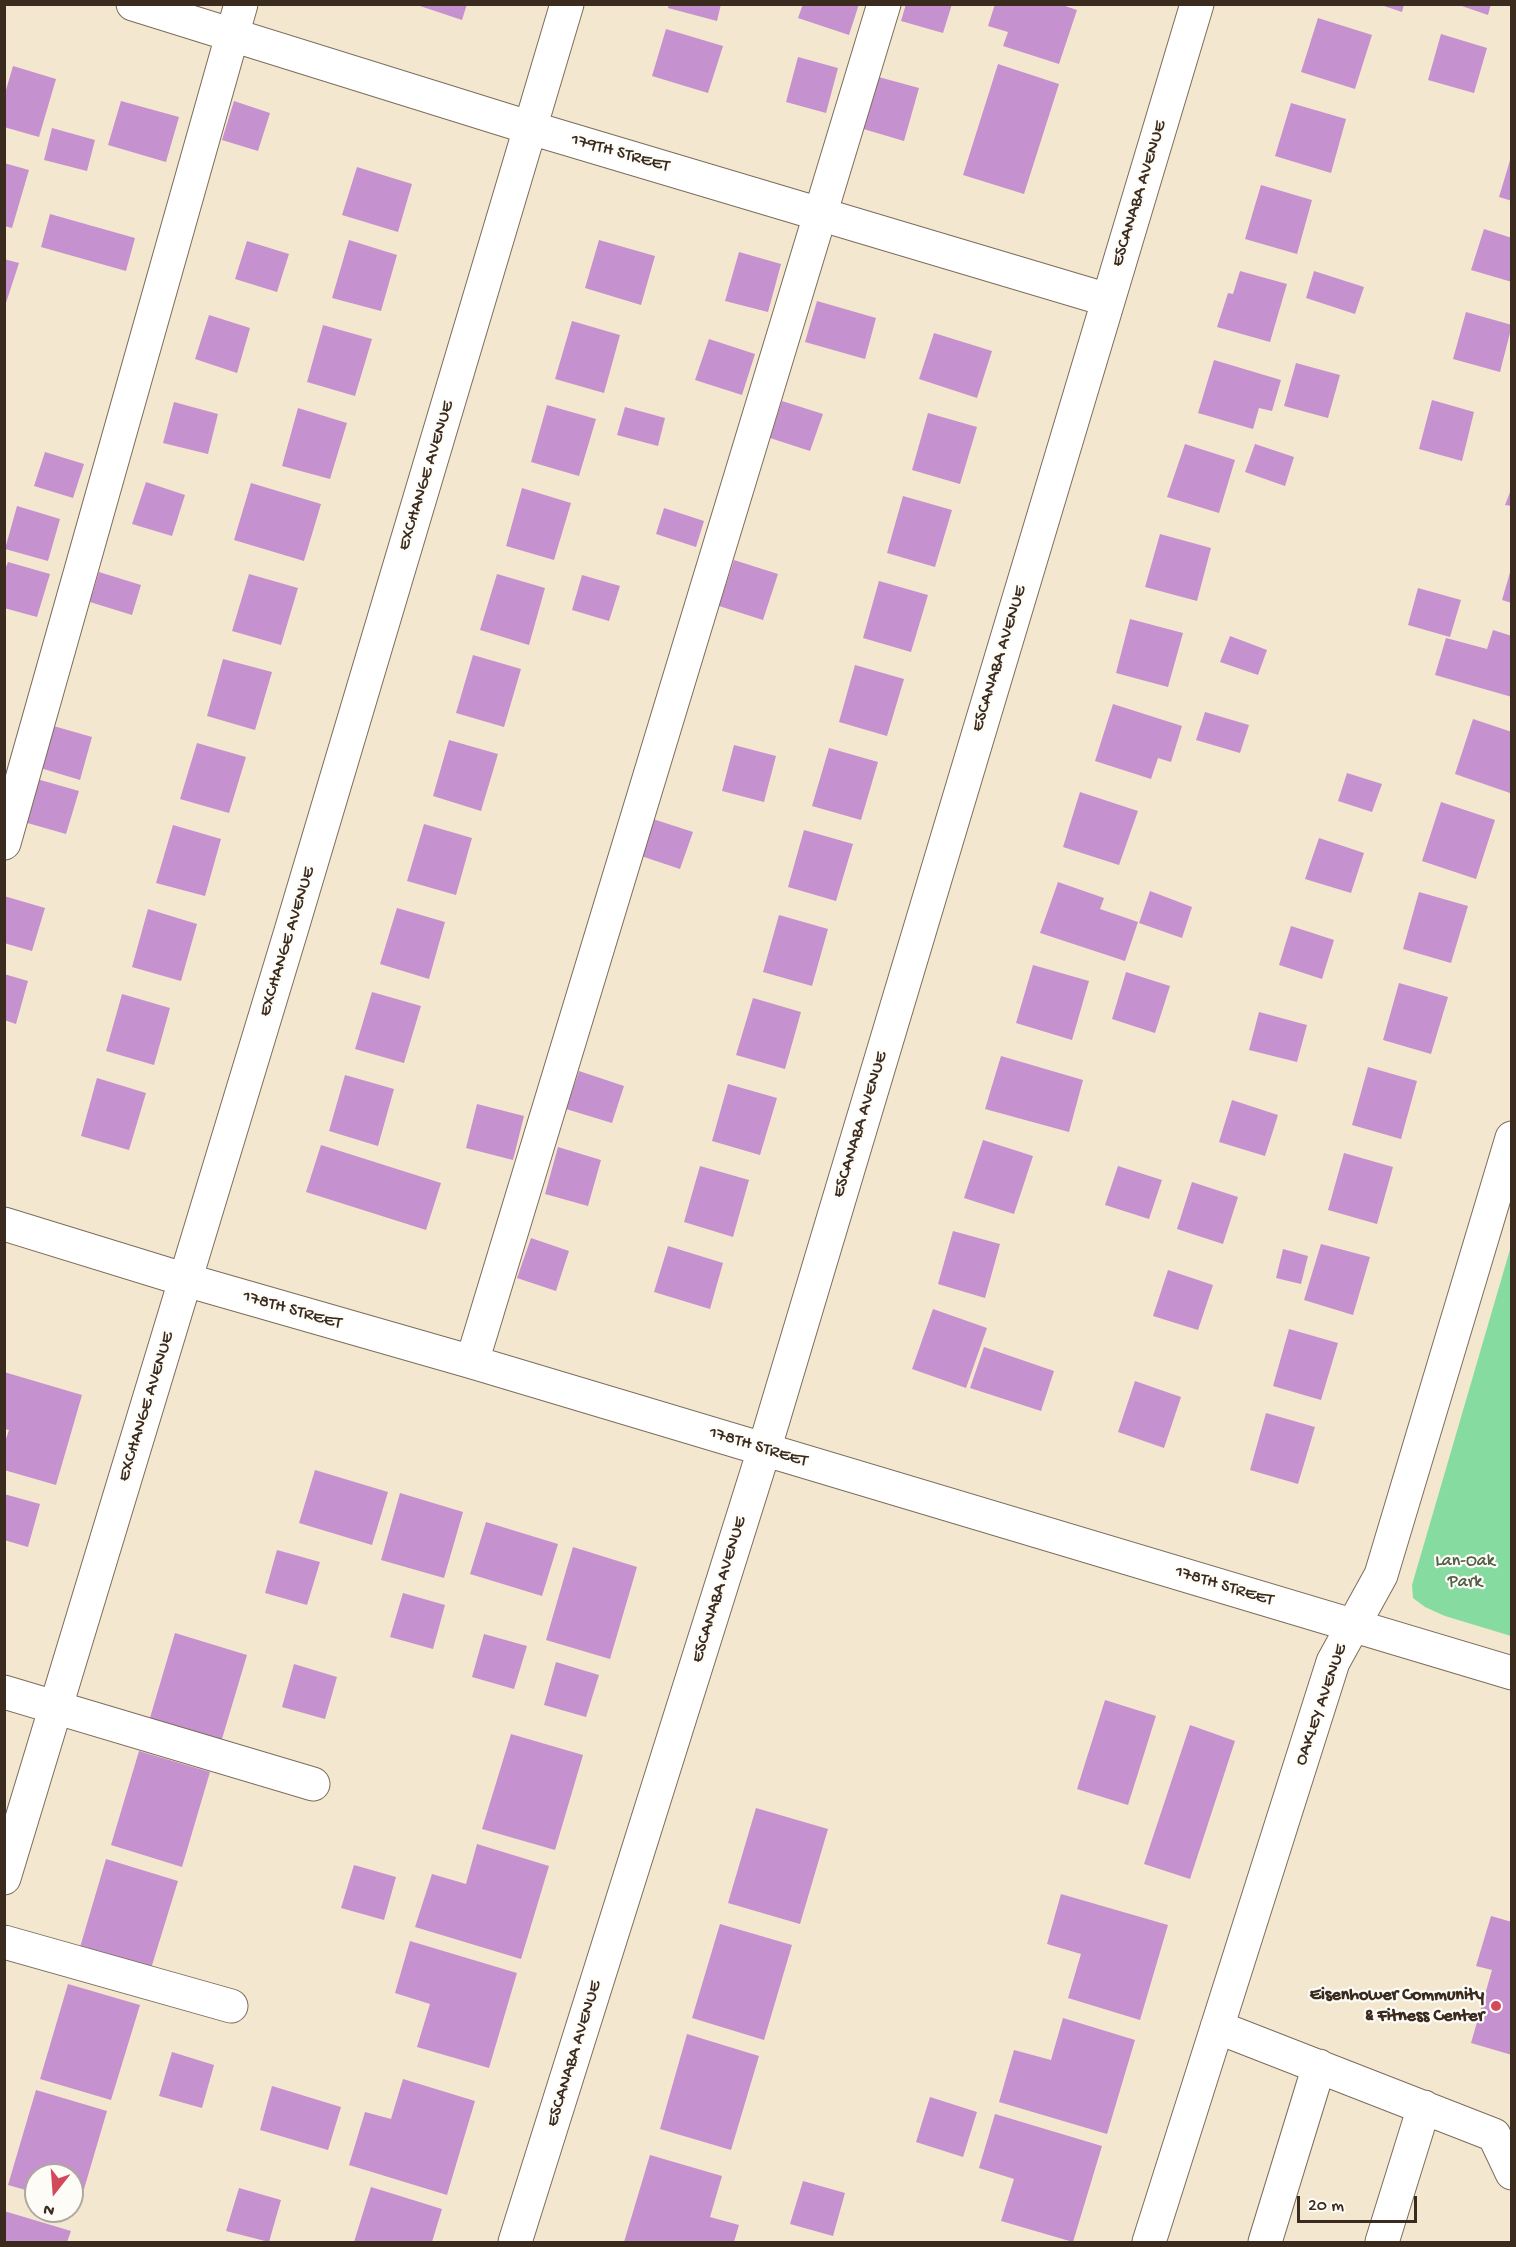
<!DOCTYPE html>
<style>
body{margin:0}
#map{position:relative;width:1516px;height:2247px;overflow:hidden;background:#f4e7d0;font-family:"Gochi Hand",sans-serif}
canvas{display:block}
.frame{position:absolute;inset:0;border:6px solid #3b2a1e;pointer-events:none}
.north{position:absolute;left:24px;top:2163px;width:60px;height:60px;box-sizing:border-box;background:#fdfcf7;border:2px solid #afa8a0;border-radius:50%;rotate:197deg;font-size:16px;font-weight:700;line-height:24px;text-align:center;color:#3b2a1e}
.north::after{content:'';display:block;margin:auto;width:21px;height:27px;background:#d1495b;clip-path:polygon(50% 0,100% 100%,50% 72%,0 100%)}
.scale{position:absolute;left:1297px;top:2196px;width:120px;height:27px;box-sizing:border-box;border:3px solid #3b2a1e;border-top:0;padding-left:8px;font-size:18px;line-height:21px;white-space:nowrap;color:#3b2a1e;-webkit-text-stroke:4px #fdfcf7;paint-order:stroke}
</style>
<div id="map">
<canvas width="1516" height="2247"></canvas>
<div class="frame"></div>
<div class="north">N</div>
<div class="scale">20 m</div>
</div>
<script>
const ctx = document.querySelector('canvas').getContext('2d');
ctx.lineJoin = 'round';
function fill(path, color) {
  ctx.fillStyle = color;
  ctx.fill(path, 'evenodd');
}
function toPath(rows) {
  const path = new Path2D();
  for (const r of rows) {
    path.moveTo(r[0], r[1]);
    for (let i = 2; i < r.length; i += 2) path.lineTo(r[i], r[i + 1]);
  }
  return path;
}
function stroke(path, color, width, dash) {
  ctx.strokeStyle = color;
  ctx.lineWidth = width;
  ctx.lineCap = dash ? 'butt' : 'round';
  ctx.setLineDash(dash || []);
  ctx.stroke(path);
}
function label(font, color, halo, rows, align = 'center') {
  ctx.font = font + ' "Gochi Hand",sans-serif';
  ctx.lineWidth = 4.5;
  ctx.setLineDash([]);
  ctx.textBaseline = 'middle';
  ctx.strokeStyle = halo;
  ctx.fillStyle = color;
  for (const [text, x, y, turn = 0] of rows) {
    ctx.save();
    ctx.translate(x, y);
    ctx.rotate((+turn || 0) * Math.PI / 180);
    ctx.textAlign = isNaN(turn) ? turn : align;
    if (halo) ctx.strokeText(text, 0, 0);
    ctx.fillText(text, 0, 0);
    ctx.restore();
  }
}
fill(toPath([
 [1511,1246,1511,1636,1445,1616,1425,1607,1413,1598,1412,1585]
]), '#86dca0');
fill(toPath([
 [414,4,467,4,462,20],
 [669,4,721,4,717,21,668,8],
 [803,4,859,4,849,35,798,18],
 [906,4,952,4,943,33,901,21],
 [995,4,1059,4,1077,10,1059,64,1003,46,1008,32,988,26],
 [1378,4,1404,4,1402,12],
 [1456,4,1491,4,1488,15],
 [1318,18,1372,35,1355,89,1301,72],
 [666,29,723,46,708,93,652,76],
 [1441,34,1487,48,1474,93,1428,80],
 [798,57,838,68,826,113,786,102],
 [998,64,1059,84,1024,194,963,175],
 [13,66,56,79,39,137,4,127,4,97],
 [875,76,919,88,904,141,860,128],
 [121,101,179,117,166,162,108,145],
 [234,101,270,113,258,151,222,140],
 [1291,103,1346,119,1331,173,1275,156],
 [52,128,95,140,87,171,44,160],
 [1511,157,1512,157,1512,201,1499,197],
 [4,163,29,170,12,228,4,226],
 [357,167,412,184,398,232,342,215],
 [1261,185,1312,200,1297,254,1245,239],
 [50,214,135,238,126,271,41,247],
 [1484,229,1512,238,1512,282,1471,270],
 [349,240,397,255,381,311,332,298],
 [599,240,655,256,641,305,585,288],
 [247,241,289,254,277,292,235,279],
 [739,252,781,264,768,312,725,301],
 [4,259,19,263,5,306,4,306],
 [1240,271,1287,284,1270,342,1217,327,1228,293,1233,294],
 [1314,271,1364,287,1355,314,1306,298],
 [817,301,876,318,865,359,805,342],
 [1466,312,1512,325,1500,372,1453,359],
 [209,315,250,328,237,373,195,359],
 [572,321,620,335,604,393,555,379],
 [323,325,372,339,355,396,307,382],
 [934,333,992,351,977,398,919,379],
 [709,339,755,354,742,395,695,380],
 [1214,360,1281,380,1272,411,1259,408,1253,429,1198,413],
 [1296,363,1340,375,1328,418,1284,406],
 [1432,400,1474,412,1462,461,1419,449],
 [782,401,823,414,810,451,770,438],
 [174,402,218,414,208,454,163,443],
 [547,405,596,419,579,476,531,462],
 [625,407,665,418,658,446,617,435],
 [298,408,347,423,330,479,282,466],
 [928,413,977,427,960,484,912,470],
 [1185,444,1235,460,1219,513,1167,497],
 [1255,444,1294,457,1285,486,1245,472],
 [45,452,84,464,73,498,34,486],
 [146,482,185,495,172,536,132,524],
 [251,483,321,504,304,561,234,540],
 [1512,487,1512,506,1505,505],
 [522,488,571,503,554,560,506,546],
 [903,496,952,510,935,567,887,553],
 [17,506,60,519,48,561,5,549],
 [664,508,704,521,696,547,656,534],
 [1160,534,1211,548,1197,601,1145,587],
 [734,560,778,574,763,620,719,606],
 [8,562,50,574,37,617,4,608,4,572],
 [1511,569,1512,569,1512,603,1502,600],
 [99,572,141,585,132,615,90,602],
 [249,574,298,588,281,645,232,631],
 [497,574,545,588,529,645,480,630],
 [582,575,620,586,609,621,572,610],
 [879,581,928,595,911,652,863,638],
 [1418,588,1461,600,1450,637,1408,625],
 [1130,619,1183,633,1168,687,1116,673],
 [1493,630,1512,636,1512,697,1435,675,1446,638,1487,649],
 [1230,636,1267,650,1258,675,1220,662],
 [473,655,521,669,504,727,456,713],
 [223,659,272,672,255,730,207,716],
 [855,665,904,679,887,736,839,722],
 [1113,704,1182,726,1171,762,1158,758,1151,779,1095,761],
 [1205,712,1249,725,1240,753,1196,740],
 [1473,719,1512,732,1510,793,1455,774],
 [50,725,92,737,80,780,37,767],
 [449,740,498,754,481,811,433,796],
 [197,743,246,757,229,813,180,799],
 [734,745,776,756,764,802,722,791],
 [829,748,878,762,861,820,812,806],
 [1347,773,1382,784,1372,812,1338,801],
 [37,779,79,791,66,834,24,822],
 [1080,792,1138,811,1119,865,1063,847],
 [1441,802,1495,820,1476,879,1422,861],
 [653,819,693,832,680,869,641,856],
 [424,824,472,838,456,895,407,881],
 [173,825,221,839,205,896,156,883],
 [804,830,853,844,836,901,788,887],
 [1319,838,1364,853,1351,893,1305,879],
 [1058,882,1104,898,1100,909,1138,922,1125,961,1040,933],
 [1150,891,1192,907,1182,938,1139,923],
 [1419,892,1468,906,1451,963,1403,949],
 [4,896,45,908,32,951,4,943],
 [397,908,445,922,429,979,380,964],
 [148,909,197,924,181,981,132,967],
 [779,915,828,929,812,986,763,972],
 [1291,926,1334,940,1322,979,1279,965],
 [1033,965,1089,981,1072,1040,1016,1023],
 [1126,972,1170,986,1155,1033,1112,1019],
 [4,974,28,981,16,1024,4,1020],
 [1399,983,1448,997,1431,1054,1383,1040],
 [372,992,421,1006,404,1063,355,1049],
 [122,994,170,1008,154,1065,106,1051],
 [753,998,801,1012,785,1069,736,1055],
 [1259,1012,1307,1025,1297,1062,1249,1050],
 [1001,1056,1083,1080,1069,1132,985,1109],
 [1368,1067,1417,1081,1401,1139,1352,1125],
 [579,1071,624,1086,612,1123,566,1109],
 [345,1075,394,1089,378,1146,329,1131],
 [97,1078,146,1093,129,1150,81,1136],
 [728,1084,777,1098,760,1155,712,1141],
 [1232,1100,1278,1115,1265,1156,1219,1142],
 [477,1104,524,1116,513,1160,466,1148],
 [983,1140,1033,1156,1014,1214,964,1198],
 [321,1145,441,1183,426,1230,306,1192],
 [558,1147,601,1160,588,1206,545,1194],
 [1344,1153,1393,1167,1377,1224,1328,1210],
 [700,1166,749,1180,733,1237,684,1222],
 [1118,1166,1162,1180,1149,1219,1105,1205],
 [1192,1182,1238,1197,1223,1244,1177,1229],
 [953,1231,1000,1244,985,1298,938,1284],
 [531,1238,569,1251,556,1291,517,1278],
 [1321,1244,1370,1257,1353,1315,1304,1300],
 [668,1246,723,1263,710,1309,654,1292],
 [1283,1249,1308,1256,1301,1284,1276,1278],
 [1168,1270,1213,1285,1198,1330,1153,1316],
 [933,1309,987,1328,966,1388,912,1369],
 [1289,1329,1338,1343,1321,1400,1273,1386],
 [984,1347,1054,1371,1041,1411,970,1388],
 [4,1372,82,1395,56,1485,4,1470,4,1445,9,1430,4,1429],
 [1135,1381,1181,1397,1164,1448,1118,1432],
 [1266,1413,1315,1427,1298,1484,1250,1470],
 [315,1470,388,1492,372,1545,299,1523],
 [400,1493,463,1512,444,1578,381,1560],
 [4,1494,40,1504,28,1547,4,1540],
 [486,1522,558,1544,542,1596,470,1574],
 [573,1547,637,1567,610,1659,546,1640],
 [277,1550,320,1562,307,1605,265,1593],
 [403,1593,445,1605,433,1649,390,1637],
 [175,1633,247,1655,219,1749,147,1728],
 [484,1634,527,1646,514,1689,472,1677],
 [556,1662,599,1675,586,1717,544,1705],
 [294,1664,337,1677,325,1719,282,1707],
 [1105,1700,1156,1716,1128,1805,1077,1789],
 [1190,1725,1235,1741,1190,1879,1144,1864],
 [511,1734,583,1755,555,1850,482,1829],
 [139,1751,210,1772,182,1867,111,1845],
 [756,1808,828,1829,800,1924,728,1903],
 [477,1844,549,1866,521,1959,415,1927,432,1874,466,1884],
 [106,1859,178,1881,149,1975,78,1954],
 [354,1865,396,1877,384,1920,341,1908],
 [1061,1894,1168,1925,1140,2020,1068,1998,1081,1954,1047,1944],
 [1491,1916,1512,1922,1512,2055,1471,2043,1492,1970,1476,1966],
 [720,1924,792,1945,764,2040,692,2018],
 [410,1941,517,1973,489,2068,417,2047,430,2004,395,1993],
 [68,1984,140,2005,111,2100,40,2079],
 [1063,2018,1135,2040,1107,2134,999,2102,1014,2050,1051,2060],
 [687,2034,759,2056,731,2150,660,2129],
 [172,2052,214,2065,202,2108,159,2096],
 [403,2079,475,2101,447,2195,349,2165,365,2112,391,2119],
 [272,2086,341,2107,328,2150,260,2130],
 [36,2090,107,2111,79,2206,72,2204,72,2175,36,2175,36,2193,8,2185],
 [930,2097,977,2112,963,2157,916,2142],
 [995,2114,1102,2146,1073,2242,1001,2221,1014,2179,979,2168],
 [650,2155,722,2176,710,2217,739,2225,734,2242,624,2242],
 [803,2181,845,2193,833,2236,790,2224],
 [371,2187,442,2209,432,2242,354,2242],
 [239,2188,281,2200,269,2242,226,2231],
 [4,2211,71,2231,67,2242,4,2242]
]), '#c691cf');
const minor = toPath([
 [133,4,531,128,1108,300],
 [4,843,241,4],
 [4,1224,186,1280,472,1362,1512,1673],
 [472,1362,884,4],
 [4,1692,313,1784],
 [4,1878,291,931,567,4],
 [4,1942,231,2006],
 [1217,2027,1494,2135,1512,2173],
 [515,2242,764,1450,1197,4],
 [1149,2242,1333,1662,1381,1575,1512,1138],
 [1265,2242,1319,2066],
 [1382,2242,1424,2107]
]);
stroke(minor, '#7c6c5c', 35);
stroke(minor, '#fff', 33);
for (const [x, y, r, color] of [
 [1496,2006,6,"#d1495b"]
]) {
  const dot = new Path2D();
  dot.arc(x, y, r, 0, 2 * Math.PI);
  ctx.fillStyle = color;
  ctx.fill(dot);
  stroke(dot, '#fdfcf7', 2);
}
label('18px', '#3b2a1e', '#fdfcf7', [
 ["179TH STREET",620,154,16],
 ["ESCANABA AVENUE",1140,194,-73],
 ["EXCHANGE AVENUE",427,476,-73],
 ["ESCANABA AVENUE",1000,659,-73],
 ["EXCHANGE AVENUE",288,942,-73],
 ["ESCANABA AVENUE",861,1125,-73],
 ["178TH STREET",292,1311,16],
 ["EXCHANGE AVENUE",147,1407,-73],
 ["178TH STREET",758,1448,17],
 ["178TH STREET",1224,1587,17],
 ["ESCANABA AVENUE",720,1590,-73],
 ["OAKLEY AVENUE",1322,1705,-71],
 ["ESCANABA AVENUE",575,2054,-73]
]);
label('18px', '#525f45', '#fdfcf7', [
 ["Lan-Oak",1465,1562],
 ["Park",1465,1583]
]);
label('bold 18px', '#3b2a1e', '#fdfcf7', [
 ["Eisenhower Community",1484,1996],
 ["& Fitness Center",1484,2017]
], 'right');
</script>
